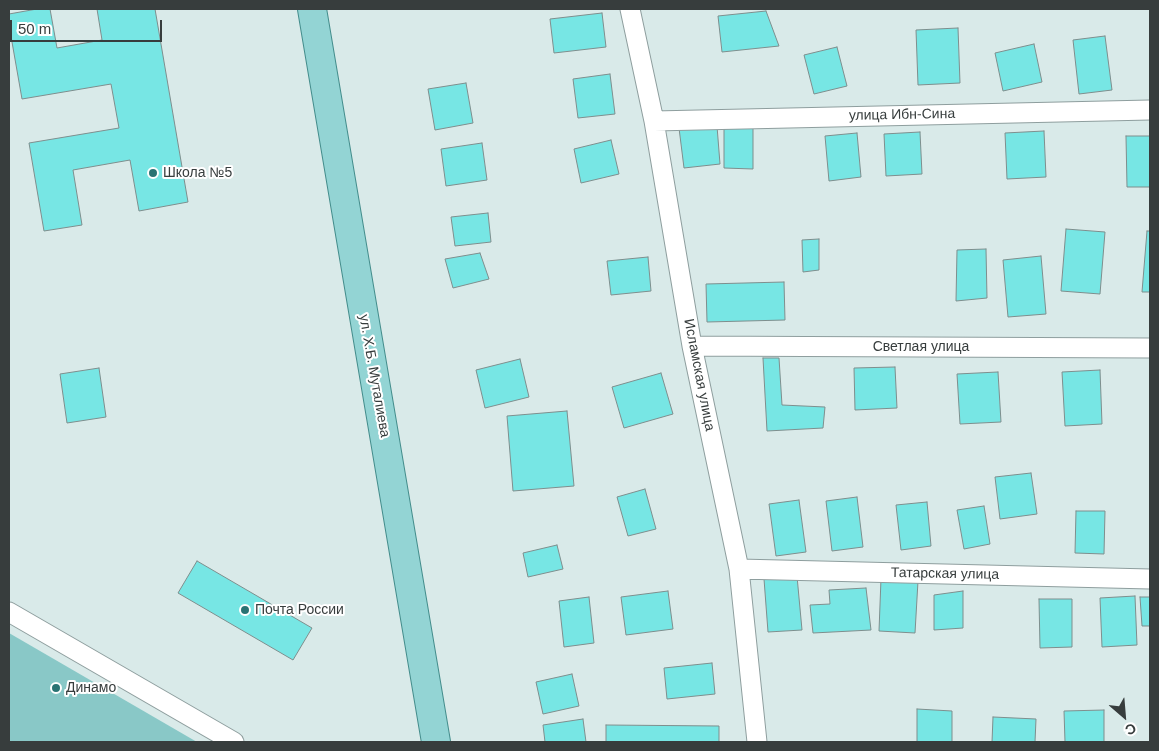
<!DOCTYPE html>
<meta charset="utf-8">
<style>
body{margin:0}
#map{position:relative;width:1159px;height:751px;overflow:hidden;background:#d9eae9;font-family:Arial,sans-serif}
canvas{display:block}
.frame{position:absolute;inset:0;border:10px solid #373d3d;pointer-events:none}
.north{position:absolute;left:1099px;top:691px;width:50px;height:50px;-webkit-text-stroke:4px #fff;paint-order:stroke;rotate:153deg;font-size:14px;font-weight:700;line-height:20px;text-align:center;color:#373d3d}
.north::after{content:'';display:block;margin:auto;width:18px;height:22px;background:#373d3d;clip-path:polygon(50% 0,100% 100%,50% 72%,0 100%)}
.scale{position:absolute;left:10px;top:20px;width:152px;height:22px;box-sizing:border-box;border:2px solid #373d3d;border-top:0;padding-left:6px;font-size:15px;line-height:18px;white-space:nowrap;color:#373d3d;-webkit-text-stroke:4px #fff;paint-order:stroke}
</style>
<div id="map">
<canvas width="1159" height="751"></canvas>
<div class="frame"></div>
<div class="north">С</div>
<div class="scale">50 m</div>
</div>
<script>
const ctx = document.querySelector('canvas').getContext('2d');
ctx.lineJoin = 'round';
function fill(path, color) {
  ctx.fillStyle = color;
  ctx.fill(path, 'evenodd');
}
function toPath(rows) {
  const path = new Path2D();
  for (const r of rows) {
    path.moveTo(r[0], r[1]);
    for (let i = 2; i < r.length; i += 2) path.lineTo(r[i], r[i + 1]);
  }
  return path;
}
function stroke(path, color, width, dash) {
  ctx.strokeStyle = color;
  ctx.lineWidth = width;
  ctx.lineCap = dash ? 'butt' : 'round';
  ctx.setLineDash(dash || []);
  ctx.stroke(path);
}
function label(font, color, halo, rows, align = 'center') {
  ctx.font = font + ' Arial,sans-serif';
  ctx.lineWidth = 4;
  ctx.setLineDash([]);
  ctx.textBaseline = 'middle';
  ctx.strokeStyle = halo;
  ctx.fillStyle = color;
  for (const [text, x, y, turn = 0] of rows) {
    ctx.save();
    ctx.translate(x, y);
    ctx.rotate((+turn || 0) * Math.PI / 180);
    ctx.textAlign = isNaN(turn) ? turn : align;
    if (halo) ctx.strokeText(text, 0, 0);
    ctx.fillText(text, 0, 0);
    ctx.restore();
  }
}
fill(toPath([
 [9,633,197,742,9,742]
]), '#89c8c7');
const building = toPath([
 [37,9,50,9,57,48,102,40,97,9,155,9,188,202,139,211,130,160,73,170,82,225,44,231,29,143,119,128,111,84,22,99,9,25,9,14,37,9],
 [766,11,779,46,722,52,718,16,766,11],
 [602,13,606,47,554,53,550,19,602,13],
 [958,28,960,83,918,85,916,30,958,28],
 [1105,36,1112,90,1079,94,1073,40,1105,36],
 [1034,44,1042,82,1003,91,995,53,1034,44],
 [837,47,847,86,814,94,804,55,837,47],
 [610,74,615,114,578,118,573,79,610,74],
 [466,83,473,123,435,130,428,89,466,83],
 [724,124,753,124,753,169,724,168,724,124],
 [717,126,720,164,684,168,679,128,717,126],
 [1044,131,1046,177,1007,179,1005,133,1044,131],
 [920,132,922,174,886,176,884,134,920,132],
 [857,133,861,177,829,181,825,136,857,133],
 [1126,136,1150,136,1150,187,1127,187,1126,136],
 [611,140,619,174,581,183,574,149,611,140],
 [482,143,487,180,446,186,441,149,482,143],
 [488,213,491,242,455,246,451,217,488,213],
 [1066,229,1105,232,1100,294,1061,291,1066,229],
 [1147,231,1150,231,1150,292,1142,292,1147,231],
 [819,239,819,270,803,272,802,240,819,239],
 [986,249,987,298,956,301,957,250,986,249],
 [480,253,489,279,453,288,445,259,480,253],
 [1041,256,1046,314,1008,317,1003,260,1041,256],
 [648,257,651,291,611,295,607,261,648,257],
 [784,282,785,320,707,322,706,284,784,282],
 [763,358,779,358,782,405,825,407,823,428,767,431,763,358],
 [520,359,529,397,485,408,476,370,520,359],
 [895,367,897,408,855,410,854,368,895,367],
 [99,368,106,417,67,423,60,374,99,368],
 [1100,370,1102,424,1065,426,1062,372,1100,370],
 [998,372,1001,422,960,424,957,374,998,372],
 [661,373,673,414,624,428,612,387,661,373],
 [567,411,574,486,513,491,507,416,567,411],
 [1031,473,1037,514,1000,519,995,477,1031,473],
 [645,489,656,529,628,536,617,497,645,489],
 [857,497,863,547,832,551,826,501,857,497],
 [799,500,806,552,776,556,769,504,799,500],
 [927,502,931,546,901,550,896,505,927,502],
 [984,506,990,544,964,549,957,510,984,506],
 [1076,511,1105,511,1104,554,1075,553,1076,511],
 [557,545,563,569,528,577,523,553,557,545],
 [197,561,312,628,293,660,178,593,197,561],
 [797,576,802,630,768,632,764,579,797,576],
 [881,579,918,581,915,633,879,631,881,579],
 [866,588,871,630,813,633,810,605,830,604,829,590,866,588],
 [668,591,673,629,626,635,621,597,668,591],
 [963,591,963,628,934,630,934,595,963,591],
 [1135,596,1137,645,1102,647,1100,598,1135,596],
 [589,597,594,643,564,647,559,601,589,597],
 [1140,597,1150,597,1150,626,1142,626,1140,597],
 [1039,599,1072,599,1072,647,1040,648,1039,599],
 [712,663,715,694,667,699,664,668,712,663],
 [572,674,579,706,543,714,536,682,572,674],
 [917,709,952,711,952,742,917,742,917,709],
 [1104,710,1104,742,1065,742,1064,711,1104,710],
 [993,717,1036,719,1035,742,992,742,993,717],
 [583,719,586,742,545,742,543,725,583,719],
 [606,725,719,726,719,742,606,742,606,725]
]);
fill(building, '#77e6e4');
stroke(building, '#7e8e8d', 1);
const minor = toPath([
 [630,9,654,121,692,346,739,569,757,742],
 [654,121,1150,110],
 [692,346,1150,348],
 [739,569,1150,579],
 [9,612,234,742]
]);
const primary = toPath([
 [312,9,436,742]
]);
stroke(minor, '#8e9e9e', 21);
stroke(primary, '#448d8c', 30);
stroke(minor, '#fff', 19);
stroke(primary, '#93d4d4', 28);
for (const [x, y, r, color] of [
 [153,173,5,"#297373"],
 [245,610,5,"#297373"],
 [56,688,5,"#297373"]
]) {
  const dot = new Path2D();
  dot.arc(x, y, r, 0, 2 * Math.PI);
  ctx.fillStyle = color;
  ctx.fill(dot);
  stroke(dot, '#fff', 2);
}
label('14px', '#373d3d', '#fff', [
 ["улица Ибн-Сина",902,115,-1],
 ["Светлая улица",921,347],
 ["Исламская улица",699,375,79],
 ["ул. Х.Б. Муталиева",374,376,80],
 ["Татарская улица",945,574,1]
]);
label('14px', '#373d3d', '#fff', [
 ["Школа №5",163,173],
 ["Почта России",255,610],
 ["Динамо",66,688]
], 'left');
</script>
